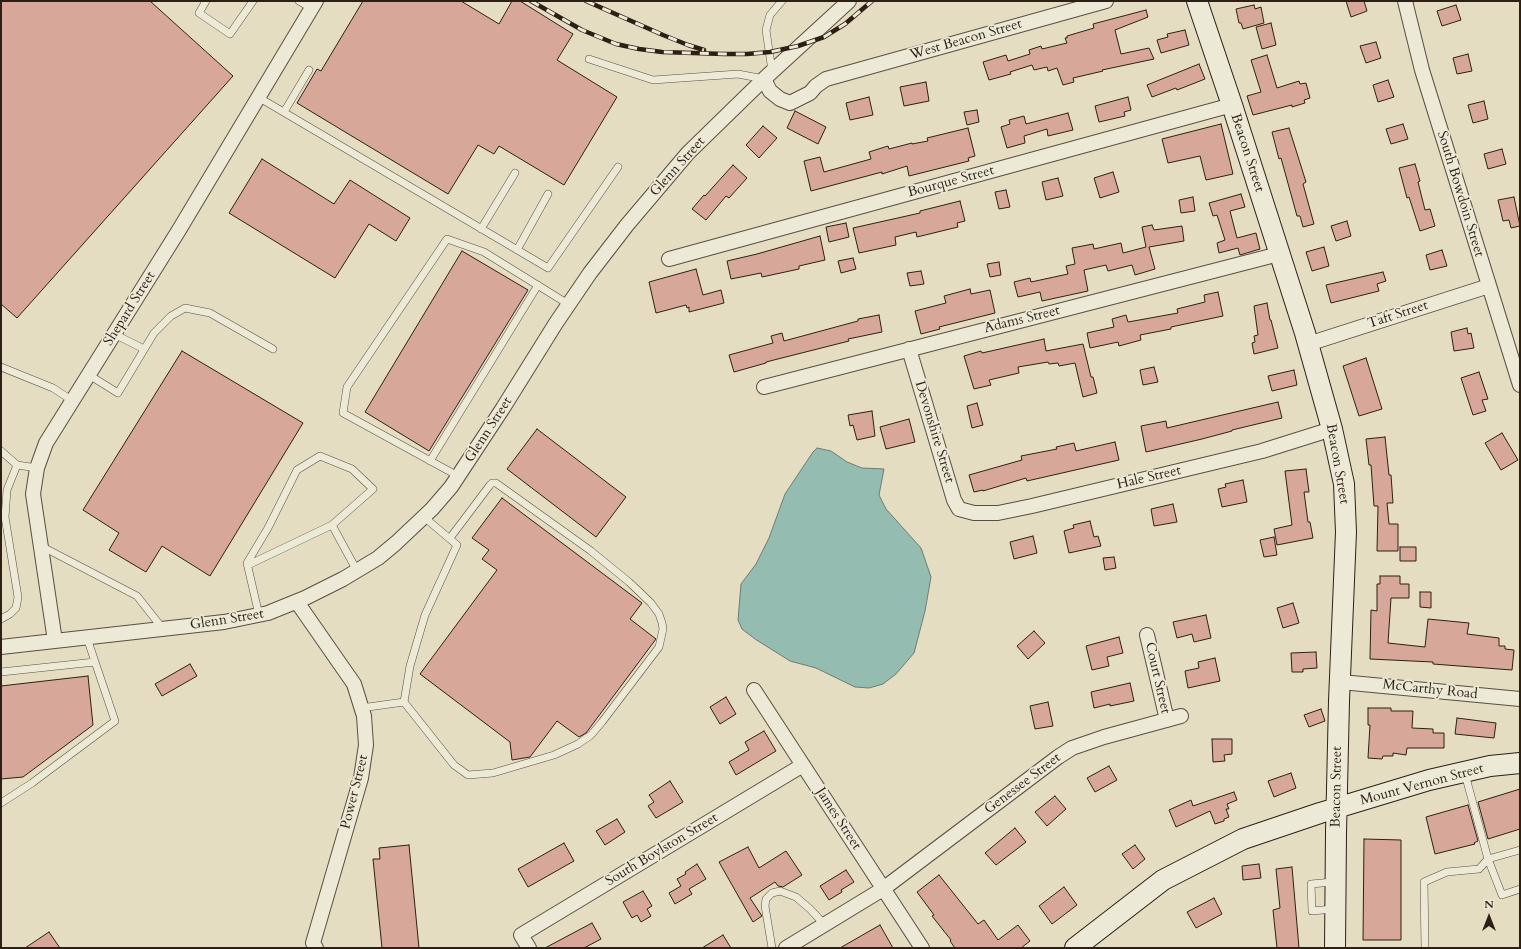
<!DOCTYPE html>
<style>
body{margin:0}
#map{position:relative;width:1521px;height:949px;overflow:hidden;background:#e4ddc2;font-family:Cardo,serif}
canvas{display:block}
.frame{position:absolute;inset:0;border:2px solid #2d1f15;pointer-events:none}
.north{position:absolute;left:1469px;top:897px;width:40px;height:40px;-webkit-text-stroke:3px #ede9d7;paint-order:stroke;rotate:0deg;font-size:11px;font-weight:700;line-height:16px;text-align:center;color:#2d1f15}
.north::after{content:'';display:block;margin:auto;width:14px;height:18px;background:#2d1f15;clip-path:polygon(50% 0,100% 100%,50% 72%,0 100%)}
</style>
<div id="map">
<canvas width="1521" height="949"></canvas>
<div class="frame"></div>
<div class="north">N</div>
</div>
<script>
const ctx = document.querySelector('canvas').getContext('2d');
ctx.lineJoin = 'round';
function fill(path, color) {
  ctx.fillStyle = color;
  ctx.fill(path, 'evenodd');
}
function toPath(rows) {
  const path = new Path2D();
  for (const r of rows) {
    path.moveTo(r[0], r[1]);
    for (let i = 2; i < r.length; i += 2) path.lineTo(r[i], r[i + 1]);
  }
  return path;
}
function stroke(path, color, width, dash) {
  ctx.strokeStyle = color;
  ctx.lineWidth = width;
  ctx.lineCap = dash ? 'butt' : 'round';
  ctx.setLineDash(dash || []);
  ctx.stroke(path);
}
function label(font, color, halo, rows, align = 'center') {
  ctx.font = font + ' Cardo,serif';
  ctx.lineWidth = 3.5;
  ctx.setLineDash([]);
  ctx.textBaseline = 'middle';
  ctx.strokeStyle = halo;
  ctx.fillStyle = color;
  for (const [text, x, y, turn = 0] of rows) {
    ctx.save();
    ctx.translate(x, y);
    ctx.rotate((+turn || 0) * Math.PI / 180);
    ctx.textAlign = isNaN(turn) ? turn : align;
    if (halo) ctx.strokeText(text, 0, 0);
    ctx.fillText(text, 0, 0);
    ctx.restore();
  }
}
const water = toPath([
 [817,448,831,451,847,462,862,468,884,469,879,495,886,509,921,548,931,577,925,611,914,653,896,674,883,684,869,688,855,687,816,668,790,661,755,639,742,629,738,620,741,584,756,564,769,538,785,494,813,452,817,448]
]);
fill(water, '#95bcb1');
stroke(water, '#6b7d73', 1);
const building = toPath([
 [1,1,150,1,233,76,17,318,1,304,1,1],
 [363,1,461,1,499,24,512,1,520,1,573,34,557,60,617,97,564,185,499,146,494,154,478,145,448,194,297,103,317,69,321,71,363,1],
 [1346,1,1364,1,1367,11,1351,17,1346,1],
 [1254,5,1255,9,1261,7,1264,23,1243,29,1241,23,1239,23,1236,9,1254,5],
 [1456,5,1461,20,1442,26,1437,11,1456,5],
 [1146,10,1148,17,1115,30,1121,54,1149,48,1154,59,1102,70,1103,71,1073,78,1074,82,1063,85,1057,68,1048,71,1047,67,1034,70,1032,65,1010,72,1011,74,989,80,983,62,1006,55,1008,61,1030,54,1029,50,1041,46,1042,49,1067,43,1065,38,1067,38,1067,36,1094,28,1093,24,1146,10],
 [1271,23,1276,45,1262,49,1256,27,1271,23],
 [1185,30,1189,45,1161,53,1157,40,1168,37,1167,34,1185,30],
 [1376,42,1381,58,1366,63,1360,46,1376,42],
 [1468,54,1472,71,1457,74,1453,58,1468,54],
 [1267,55,1277,88,1299,81,1300,84,1306,83,1310,98,1304,100,1305,103,1292,107,1292,105,1253,115,1247,96,1261,92,1251,60,1267,55],
 [1199,64,1205,79,1177,90,1176,88,1152,97,1147,85,1199,64],
 [1388,80,1394,97,1378,102,1373,85,1388,80],
 [926,82,929,101,904,106,900,87,926,82],
 [869,97,873,115,850,120,846,103,869,97],
 [1128,97,1131,110,1124,112,1125,116,1099,122,1095,106,1128,97],
 [1484,101,1488,119,1473,123,1468,105,1484,101],
 [977,110,979,122,967,125,964,112,977,110],
 [795,111,826,127,818,144,787,128,795,111],
 [1068,113,1073,130,1048,136,1047,129,1024,136,1025,143,1007,148,1001,127,1010,124,1009,120,1024,116,1026,124,1068,113],
 [1221,124,1233,174,1206,180,1200,156,1168,163,1162,139,1221,124],
 [1403,124,1408,139,1391,144,1386,129,1403,124],
 [763,126,777,138,759,158,746,145,763,126],
 [968,128,975,156,968,158,969,161,909,176,907,166,882,174,882,172,811,191,804,161,820,157,824,172,871,159,869,152,888,146,889,149,912,143,912,144,928,141,927,138,968,128],
 [1289,128,1306,182,1303,184,1314,224,1303,227,1300,216,1297,216,1281,158,1279,159,1272,132,1289,128],
 [1502,149,1506,164,1488,169,1484,154,1502,149],
 [262,159,334,204,350,180,410,218,396,241,369,224,335,278,229,213,262,159],
 [1415,164,1420,181,1418,182,1425,210,1430,209,1435,226,1420,231,1409,197,1407,198,1399,168,1415,164],
 [733,165,747,178,729,198,726,196,706,220,692,209,704,195,705,196,733,165],
 [1113,172,1119,192,1100,198,1094,178,1113,172],
 [1058,178,1063,196,1046,200,1042,182,1058,178],
 [1006,190,1010,207,999,209,995,192,1006,190],
 [1241,194,1245,207,1230,211,1237,238,1256,233,1260,249,1240,255,1238,248,1219,253,1217,243,1225,240,1217,215,1213,216,1209,203,1241,194],
 [1193,197,1195,211,1181,213,1179,200,1193,197],
 [1514,197,1520,226,1511,228,1509,220,1503,221,1498,200,1514,197],
 [960,201,965,221,957,223,958,227,917,237,916,232,895,237,896,245,859,253,853,228,920,213,920,211,960,201],
 [1347,221,1351,236,1336,241,1331,226,1347,221],
 [846,223,849,237,829,242,826,227,846,223],
 [1152,225,1154,230,1182,226,1184,241,1149,247,1155,269,1135,275,1132,265,1108,271,1106,265,1084,270,1088,291,1042,301,1040,292,1018,297,1014,282,1030,278,1031,282,1068,274,1066,266,1075,264,1072,248,1093,244,1094,249,1121,243,1123,253,1146,247,1142,227,1152,225],
 [820,236,825,260,799,266,799,269,762,277,761,273,731,279,727,261,757,254,820,236],
 [1324,247,1329,266,1312,271,1306,252,1324,247],
 [1442,250,1447,266,1430,270,1426,255,1442,250],
 [462,251,528,290,429,451,365,412,462,251],
 [853,258,856,269,841,273,838,261,853,258],
 [999,262,1001,275,990,277,987,264,999,262],
 [696,269,703,295,721,290,724,303,689,312,689,307,687,308,686,305,656,313,649,282,696,269],
 [921,271,924,284,910,286,907,273,921,271],
 [1383,272,1386,281,1377,284,1379,291,1331,303,1326,285,1383,272],
 [970,289,971,294,990,290,995,313,939,327,940,329,921,334,915,311,946,303,944,296,970,289],
 [1218,292,1223,316,1171,327,1171,329,1140,335,1141,340,1119,346,1118,342,1090,348,1087,333,1114,327,1112,319,1126,315,1128,322,1178,313,1177,309,1205,302,1204,295,1218,292],
 [1267,303,1270,320,1271,320,1278,348,1254,354,1252,343,1255,342,1254,336,1258,335,1254,306,1267,303],
 [879,315,882,332,848,339,849,341,766,362,766,363,734,372,729,355,773,343,771,336,782,333,784,341,858,321,858,319,879,315],
 [1467,328,1468,334,1471,333,1474,348,1454,351,1451,332,1467,328],
 [1044,339,1046,351,1083,344,1091,377,1093,377,1097,393,1083,397,1075,363,1059,366,1058,363,1049,364,1048,362,1018,367,1019,373,989,380,991,385,974,389,964,356,981,351,982,353,1044,339],
 [182,351,303,423,210,576,162,546,146,572,109,550,119,533,83,510,182,351],
 [1366,358,1382,409,1359,416,1343,366,1366,358],
 [1154,367,1158,382,1143,385,1140,370,1154,367],
 [1294,370,1297,385,1272,391,1268,376,1294,370],
 [1479,372,1488,399,1482,400,1486,411,1473,415,1461,378,1479,372],
 [1278,402,1282,418,1232,430,1232,431,1202,439,1146,452,1141,426,1166,421,1167,428,1278,402],
 [977,403,983,425,972,428,967,406,977,403],
 [872,411,875,436,857,440,853,425,850,426,848,415,872,411],
 [909,419,915,442,886,449,880,427,909,419],
 [537,429,626,497,596,537,507,469,537,429],
 [1502,433,1518,460,1501,470,1485,443,1502,433],
 [1385,437,1389,475,1391,475,1393,503,1387,503,1389,524,1398,524,1398,551,1377,551,1378,506,1374,506,1371,465,1369,465,1366,439,1385,437],
 [1115,442,1119,460,1027,481,1026,478,983,491,983,490,974,492,969,475,1022,460,1021,456,1057,449,1056,447,1074,443,1076,451,1115,442],
 [1306,469,1309,492,1304,492,1308,522,1310,522,1313,538,1277,545,1274,529,1292,525,1285,471,1306,469],
 [1243,480,1247,502,1222,507,1218,489,1226,487,1225,484,1243,480],
 [502,498,642,603,630,619,656,639,586,733,579,737,557,721,530,757,512,760,510,742,420,674,497,570,482,559,489,550,472,538,502,498],
 [1173,504,1177,522,1154,526,1151,509,1173,504],
 [1090,521,1094,537,1098,536,1101,546,1069,553,1064,531,1074,528,1073,525,1090,521],
 [1033,536,1037,553,1014,559,1010,542,1033,536],
 [1274,537,1277,555,1264,557,1260,540,1274,537],
 [1400,547,1416,547,1416,561,1400,561,1400,547],
 [1114,557,1116,568,1105,570,1103,558,1114,557],
 [1380,576,1400,576,1400,584,1409,584,1409,598,1391,598,1388,643,1425,647,1428,619,1469,623,1467,634,1499,638,1499,646,1505,646,1505,649,1514,650,1512,670,1433,664,1433,662,1370,659,1371,610,1377,611,1377,584,1380,584,1380,576],
 [1420,592,1431,592,1431,608,1420,607,1420,592],
 [1293,603,1299,623,1283,628,1277,608,1293,603],
 [1206,615,1211,638,1194,642,1192,634,1177,638,1173,622,1206,615],
 [1034,631,1045,643,1028,659,1017,646,1034,631],
 [1119,637,1123,653,1107,657,1109,666,1092,670,1086,646,1119,637],
 [1316,652,1317,668,1303,669,1303,672,1292,672,1291,653,1316,652],
 [1215,658,1220,681,1188,688,1185,671,1199,668,1198,662,1215,658],
 [190,664,197,676,162,696,155,684,190,664],
 [88,676,93,725,23,777,1,779,1,686,88,676],
 [1130,683,1134,701,1110,706,1110,704,1094,708,1091,692,1130,683],
 [726,697,736,714,720,724,710,707,726,697],
 [1048,702,1053,726,1035,729,1030,706,1048,702],
 [1368,708,1391,708,1391,711,1413,711,1412,728,1433,729,1433,733,1444,733,1444,748,1407,748,1406,755,1393,753,1393,756,1383,756,1382,759,1368,758,1370,725,1368,725,1368,708],
 [1321,709,1325,721,1309,727,1304,715,1321,709],
 [1457,718,1496,723,1494,738,1455,734,1457,718],
 [764,731,776,751,736,775,729,762,749,750,745,742,764,731],
 [1212,739,1232,739,1232,754,1224,755,1225,761,1213,762,1212,739],
 [1109,766,1117,780,1095,792,1087,778,1109,766],
 [1291,773,1296,788,1274,797,1268,781,1291,773],
 [670,781,683,802,656,818,648,806,654,802,649,795,670,781],
 [1520,789,1520,829,1488,839,1478,802,1520,789],
 [1234,792,1237,800,1227,804,1229,809,1226,809,1229,817,1224,819,1224,821,1215,824,1210,811,1176,827,1169,810,1191,800,1193,806,1234,792],
 [1055,796,1066,809,1047,826,1035,812,1055,796],
 [1468,805,1478,841,1474,843,1475,844,1435,854,1426,817,1468,805],
 [617,819,625,832,605,845,596,831,617,819],
 [1015,828,1026,842,996,865,985,853,1015,828],
 [1364,839,1401,840,1401,940,1363,940,1364,839],
 [564,843,574,861,528,887,518,869,564,843],
 [409,845,419,948,382,948,373,859,380,859,379,848,409,845],
 [1135,845,1145,859,1133,869,1122,854,1135,845],
 [748,847,759,868,786,851,802,875,783,887,778,886,775,882,750,898,762,916,753,922,719,862,748,847],
 [697,864,706,879,689,889,692,894,675,904,669,893,681,886,677,879,686,874,685,872,697,864],
 [1259,864,1261,878,1243,880,1242,866,1259,864],
 [1292,867,1299,948,1277,948,1273,910,1280,908,1276,869,1292,867],
 [846,870,854,882,841,890,842,892,829,900,820,886,846,870],
 [939,875,978,924,984,920,998,940,1018,925,1030,941,1021,948,955,948,950,941,951,940,932,916,934,915,917,892,939,875],
 [1064,887,1077,905,1052,924,1039,906,1064,887],
 [643,891,652,906,647,909,651,916,641,922,637,915,632,918,623,902,643,891],
 [1214,898,1222,914,1196,928,1187,912,1214,898],
 [592,923,601,939,584,948,545,948,592,923],
 [880,925,893,948,840,948,880,925],
 [49,932,60,948,25,948,49,932],
 [723,935,731,948,702,948,723,935]
]);
fill(building, '#d7a89a');
stroke(building, '#2d1f15', 1);
const lane = toPath([
 [206,1,199,13,230,34,253,1],
 [299,1,311,8],
 [589,59,653,80,738,74,764,79],
 [772,71,766,30,770,15,782,1],
 [258,97,548,268,618,167],
 [284,112,309,70],
 [481,229,515,173],
 [517,250,548,194],
 [114,334,144,349],
 [1,367,53,388,73,401],
 [89,375,118,393,154,333,171,316,185,308,210,313,273,349],
 [1,451,17,465,37,468],
 [430,461,538,285],
 [458,476,343,413,347,387,447,239,484,252,568,304],
 [424,517,457,545,425,615,410,666,404,702,454,765,468,775,493,773,554,755,578,744,591,735,602,722,659,647,663,629,662,623,659,614,651,603,629,582,591,551,496,483,492,483,490,485,450,538],
 [41,546,137,596,163,629],
 [248,565,332,525],
 [259,615,247,563,268,528,297,470,320,456,352,469,373,489,332,525,357,571],
 [1,619,10,614,16,608,18,597,5,517,7,490,17,465],
 [1,672,95,662],
 [361,708,404,702],
 [1,803,32,783,115,721,87,638],
 [1520,850,1488,859,1502,895,1520,889],
 [1333,909,1312,911,1311,884,1333,882],
 [772,948,765,906,766,899,772,893,780,891,796,897,810,909,825,925],
 [1425,948,1424,882,1447,872,1479,869,1488,859,1465,774]
]);
const street = toPath([
 [1405,1,1422,70,1520,385],
 [764,79,770,91,780,99,790,103,810,93,816,86,826,79,1106,1],
 [669,259,1232,105],
 [1308,344,1489,286],
 [909,349,954,500,959,509,974,513,998,513,1032,506,1262,451,1332,429],
 [764,387,1279,254],
 [297,602,354,684,364,716,366,745,361,778,313,943,316,948],
 [1147,635,1167,720],
 [55,641,33,494,37,468,46,443,179,230,316,1],
 [1,647,224,622,268,613,305,598,343,579,378,558,396,543,432,509,451,487,503,408,556,323,590,273,627,225,688,153,764,79,849,1],
 [1341,682,1520,699],
 [754,690,922,948],
 [529,948,521,935,803,765],
 [786,948,883,889,1058,757,1072,748,1104,737,1181,716]
]);
const secondary = toPath([
 [1197,1,1232,105,1305,333,1332,429,1344,484,1346,532,1339,701,1336,833,1335,948],
 [1075,948,1163,880,1243,839,1320,813,1429,780,1490,766,1520,763]
]);
stroke(lane, '#5b4e40', 8);
stroke(street, '#5b4e40', 16);
stroke(secondary, '#2d1f15', 22);
stroke(lane, '#ede9d7', 7);
stroke(street, '#ede9d7', 14);
stroke(secondary, '#ede9d7', 20);
const rail = toPath([
 [531,1,582,30,616,44,639,49,662,52,724,54,747,54,770,52,798,46,824,37,845,24,872,1],
 [586,1,663,35,688,45,704,50]
]);
stroke(rail, '#2d1f15', 4.5);
stroke(rail, '#ede9d7', 3, [9]);
label('14px', '#2d1f15', '#ede9d7', [
 ["West Beacon Street",966,40,-16],
 ["Beacon Street",1247,153,72],
 ["Glenn Street",678,167,-48],
 ["Bourque Street",951,182,-15],
 ["South Bowdoin Street",1460,194,73],
 ["Shepard Street",130,309,-58],
 ["Taft Street",1398,315,-18],
 ["Adams Street",1022,320,-14],
 ["Glenn Street",489,430,-57],
 ["Devonshire Street",934,432,73],
 ["Beacon Street",1337,464,80],
 ["Hale Street",1149,478,-13],
 ["Glenn Street",227,620,-9],
 ["Court Street",1157,678,77],
 ["McCarthy Road",1430,690,6],
 ["Genessee Street",1023,784,-37],
 ["Mount Vernon Street",1422,785,-15],
 ["Beacon Street",1337,787,-89],
 ["Power Street",355,792,-76],
 ["James Street",838,819,57],
 ["South Boylston Street",662,850,-31]
]);
</script>
